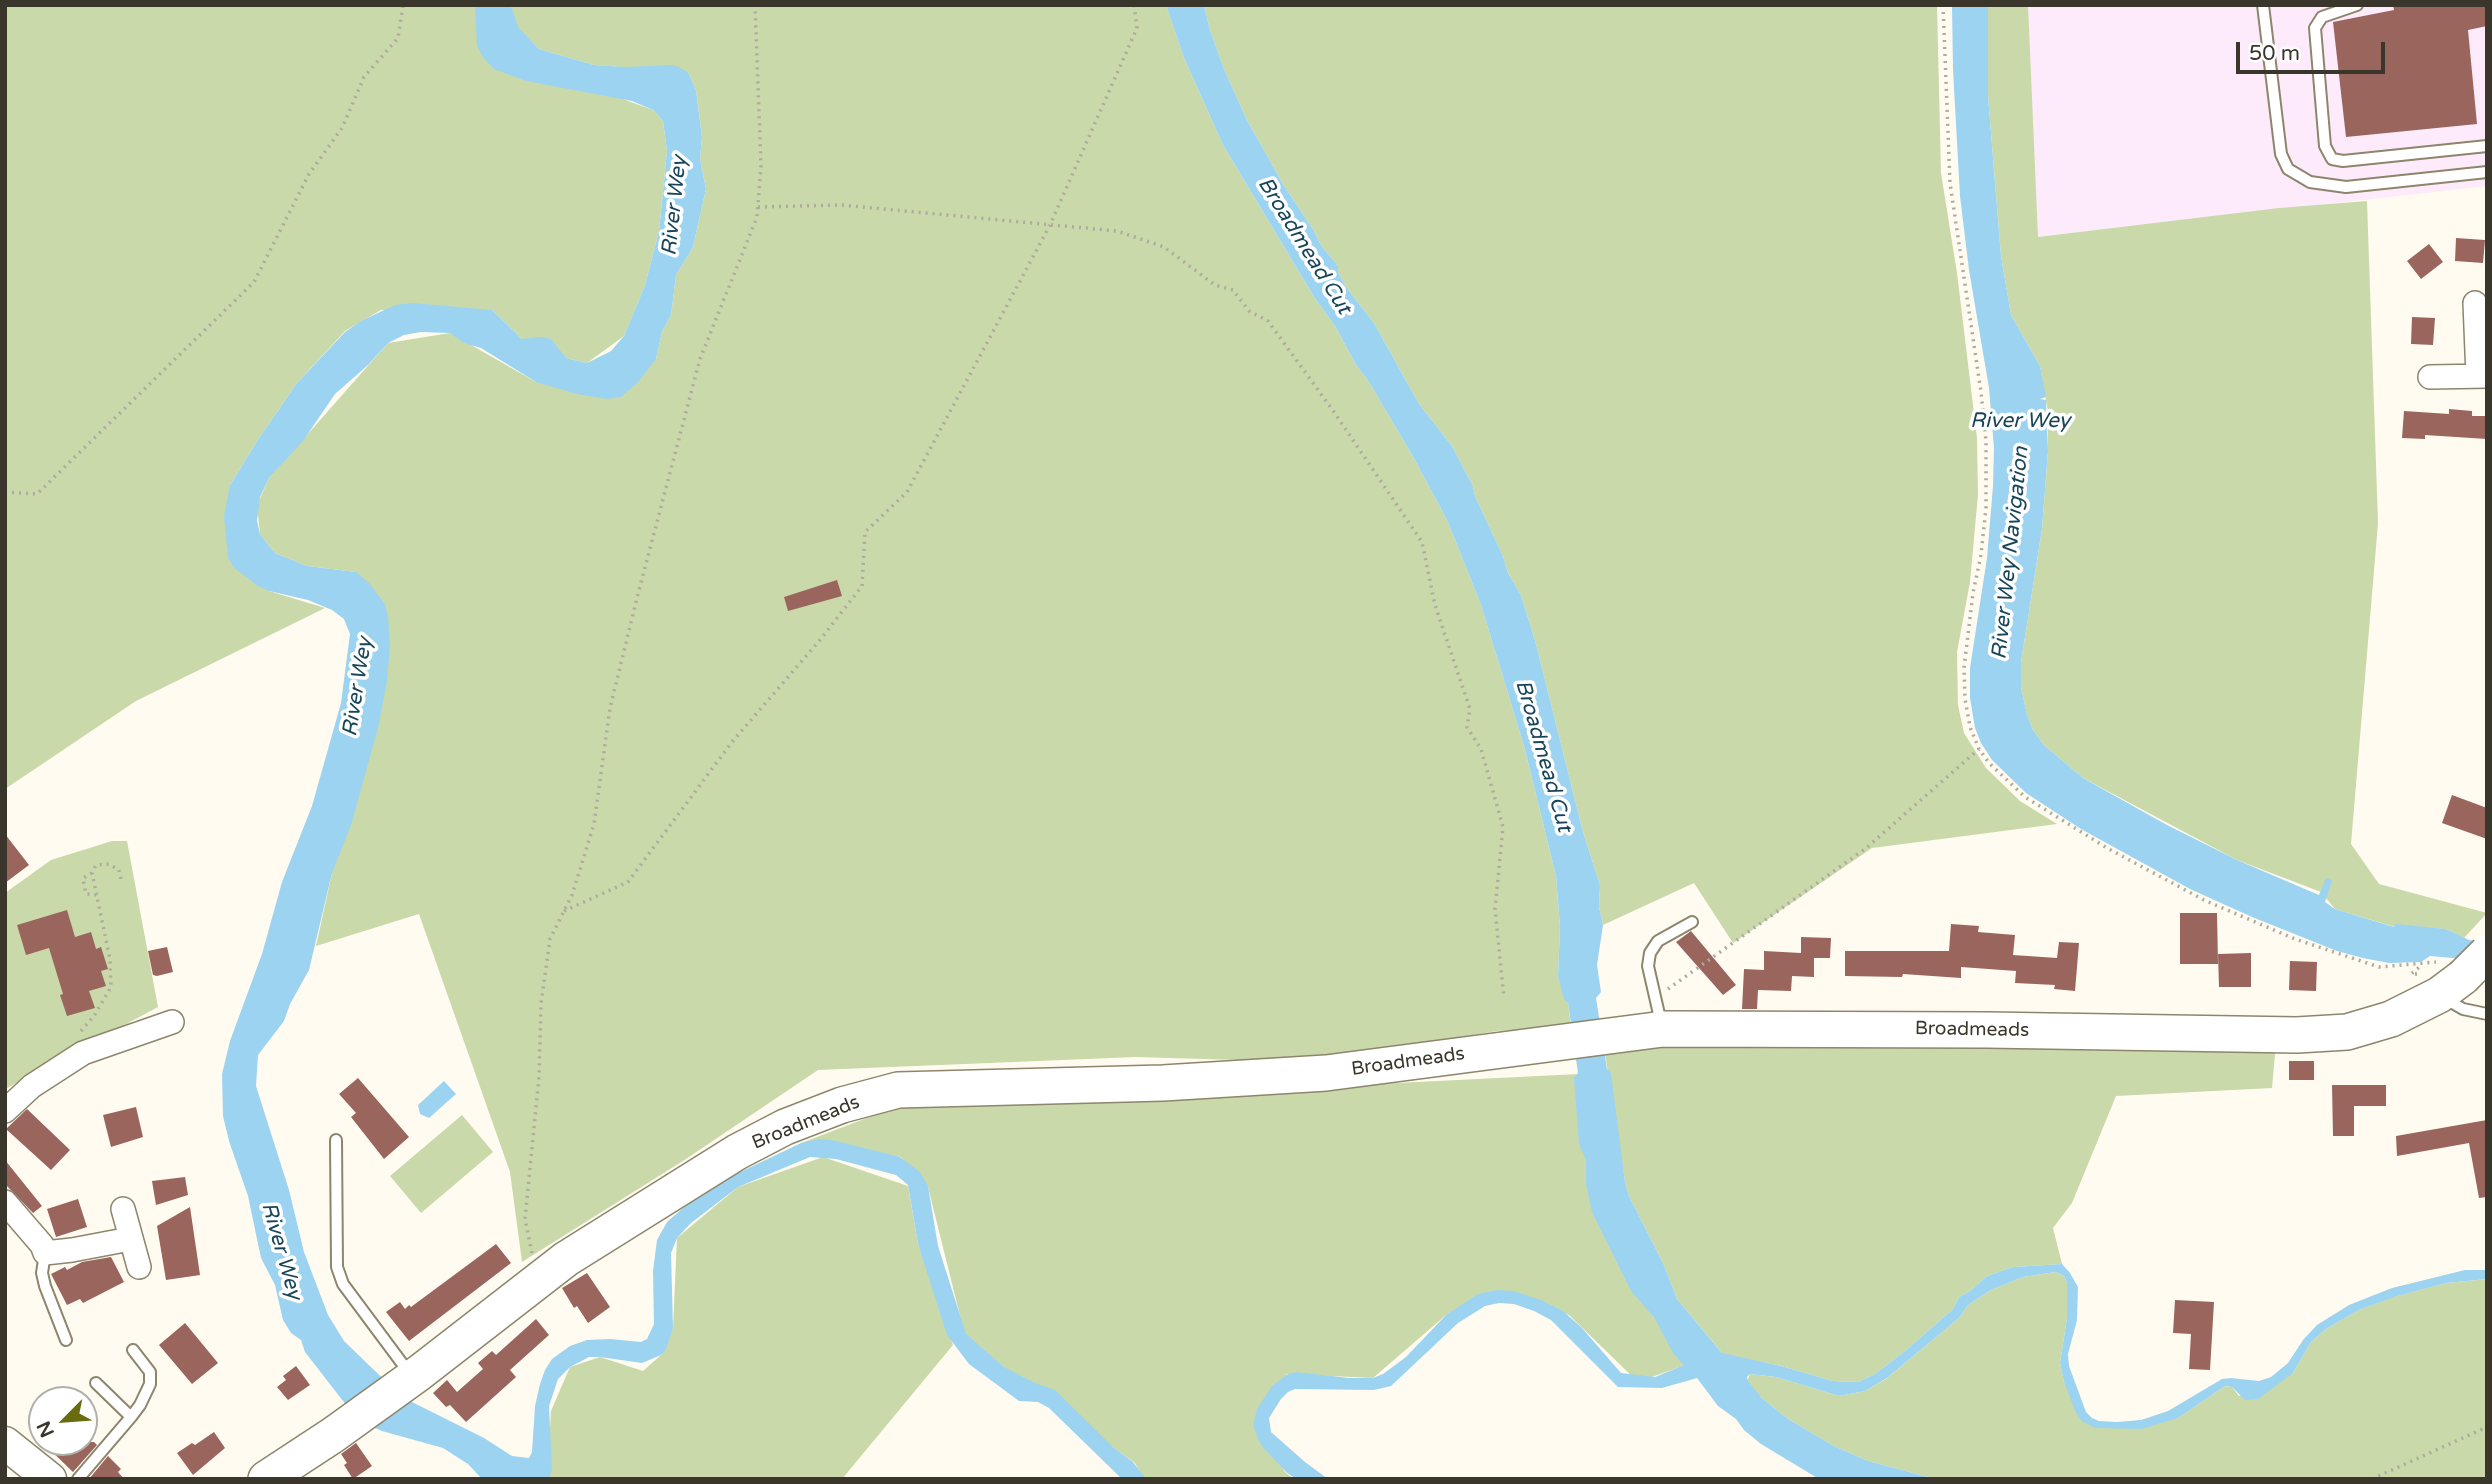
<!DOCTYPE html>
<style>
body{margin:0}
#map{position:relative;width:2492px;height:1484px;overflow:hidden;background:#fffbf0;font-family:"Varela Round",sans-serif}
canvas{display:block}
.frame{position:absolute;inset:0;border:7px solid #3a362b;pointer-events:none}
.north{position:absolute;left:28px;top:1386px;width:70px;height:70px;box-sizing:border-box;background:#fff;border:2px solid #b0afaa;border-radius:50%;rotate:245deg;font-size:19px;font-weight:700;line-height:28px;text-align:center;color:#3a362b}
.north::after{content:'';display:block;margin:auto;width:24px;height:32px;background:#686c0f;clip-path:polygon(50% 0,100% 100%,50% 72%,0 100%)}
.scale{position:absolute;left:2236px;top:42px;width:149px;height:32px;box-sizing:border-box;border:4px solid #3a362b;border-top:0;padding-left:9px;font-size:21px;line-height:24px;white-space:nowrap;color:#3a362b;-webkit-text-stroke:5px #fff;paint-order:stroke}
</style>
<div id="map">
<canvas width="2492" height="1484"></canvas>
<div class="frame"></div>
<div class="north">N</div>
<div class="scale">50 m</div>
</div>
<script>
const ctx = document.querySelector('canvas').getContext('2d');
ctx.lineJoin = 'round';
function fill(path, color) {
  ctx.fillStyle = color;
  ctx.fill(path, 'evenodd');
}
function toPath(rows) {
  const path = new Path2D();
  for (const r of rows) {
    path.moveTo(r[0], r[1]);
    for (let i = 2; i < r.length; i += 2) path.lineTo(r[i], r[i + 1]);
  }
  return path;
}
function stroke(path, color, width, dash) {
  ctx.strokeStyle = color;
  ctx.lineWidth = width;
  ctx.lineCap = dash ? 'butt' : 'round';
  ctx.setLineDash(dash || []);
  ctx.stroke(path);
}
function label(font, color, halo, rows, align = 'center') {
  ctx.font = font + ' "Varela Round",sans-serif';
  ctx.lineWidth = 7;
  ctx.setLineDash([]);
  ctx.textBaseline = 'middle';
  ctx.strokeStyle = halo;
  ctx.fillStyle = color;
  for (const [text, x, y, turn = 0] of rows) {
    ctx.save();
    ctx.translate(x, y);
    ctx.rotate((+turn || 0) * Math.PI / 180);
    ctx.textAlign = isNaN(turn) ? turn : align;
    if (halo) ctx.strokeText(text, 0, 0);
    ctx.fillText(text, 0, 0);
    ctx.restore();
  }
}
fill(toPath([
 [1988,5,2487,5,2487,186,2038,237]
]), '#fdebfc');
fill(toPath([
 [5,5,477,5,477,46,653,110,663,121,667,151,659,231,645,285,624,336,587,363,566,358,522,339,492,310,381,310,345,331,297,383,257,441,230,485,269,591,325,608,136,701,5,789],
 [511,5,1166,5,1184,58,1223,145,1314,297,1335,326,1356,365,1369,382,1412,455,1447,520,1481,605,1524,746,1556,876,1560,927,1558,976,1568,1003,1571,1027,1497,1031,1307,1062,1136,1057,818,1070,686,1159,522,1262,510,1172,419,914,316,946,332,873,356,572,307,566,275,553,260,534,257,505,269,478,388,343,450,333,536,382,656,359,662,332,671,315,676,275,693,247,706,189,700,159,702,137,696,90,688,72,594,65,539,49,517,27],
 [1204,5,1937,5,1941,173,1957,273,1977,438,1978,495,1970,582,1957,652,1958,705,1964,733,1986,768,2020,801,2057,824,1872,848,1733,943,1694,883,1603,925,1599,907,1600,885,1583,832,1536,644,1521,595,1508,573,1503,556,1475,496,1473,486,1452,446,1419,404,1374,323,1346,287,1338,272,1338,266,1321,245,1314,231,1283,184,1247,120,1224,69,1210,30],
 [1988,5,2028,5,2038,237,2279,208,2367,201,2378,523,2351,844,2379,884,2487,913,2464,938,2446,929,2395,927,2335,909,2321,892,2237,860,2083,778,2044,745,2033,730,2027,715,2021,687,2021,662,2042,529,2048,451,2048,412,2040,366,2011,315,2001,256,1988,96],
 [112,841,127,841,158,1007,7,1088,5,893,51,860],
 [1672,1039,2276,1043,2272,1088,2116,1096,2072,1203,2053,1228,2062,1264,2013,1267,1987,1276,1970,1291,1959,1297,1953,1309,1905,1351,1875,1374,1858,1382,1833,1381,1781,1366,1723,1354,1677,1299,1664,1265,1629,1196,1625,1182,1604,1047],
 [1579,1074,1685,1365,1638,1382,1569,1315,1497,1290,1446,1315,1373,1378,1287,1374,1253,1426,1285,1472,1294,1479,1144,1479,1135,1463,1024,1383,965,1336,928,1187,901,1157,801,1143,893,1108],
 [462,1115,493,1152,421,1213,390,1176],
 [823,1157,908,1186,918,1244,953,1345,842,1479,547,1479,551,1411,570,1367,600,1357,643,1371,661,1355,673,1328,677,1238,738,1187],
 [2056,1272,2064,1276,2067,1283,2067,1318,2060,1363,2064,1382,2095,1428,2178,1418,2225,1386,2232,1387,2239,1396,2293,1373,2311,1342,2326,1329,2359,1310,2393,1297,2446,1283,2487,1279,2487,1479,1936,1479,1868,1461,1834,1446,1788,1419,1762,1398,1747,1381,1750,1374,1776,1377,1839,1396,1865,1391,1886,1379,1959,1318,1968,1305,1991,1290,2023,1277]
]), '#cad9aa');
fill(toPath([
 [475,5,511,5,518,27,539,49,594,65,625,67,674,65,688,72,696,90,702,137,700,159,706,189,693,247,676,275,671,315,662,332,656,359,638,382,621,397,607,399,577,394,536,382,481,348,464,343,450,333,421,332,404,335,388,343,368,365,335,394,303,441,269,478,260,497,257,521,260,534,275,553,307,566,356,572,369,583,385,604,388,617,390,644,387,681,378,728,351,825,332,873,309,970,290,1004,284,1021,258,1055,256,1086,289,1190,304,1252,328,1315,344,1341,402,1397,484,1438,512,1456,529,1458,532,1452,535,1406,540,1384,545,1370,552,1359,570,1346,587,1340,610,1339,641,1342,647,1339,654,1324,653,1271,657,1240,667,1222,683,1208,732,1176,801,1143,818,1139,832,1140,900,1157,920,1172,928,1186,938,1246,966,1334,1004,1367,1035,1383,1055,1390,1113,1447,1133,1462,1146,1479,1122,1479,1049,1408,1038,1402,1019,1401,969,1364,947,1335,918,1244,908,1185,896,1175,836,1159,810,1157,738,1187,691,1223,677,1238,671,1253,673,1328,666,1349,661,1355,642,1363,600,1357,589,1357,570,1367,558,1379,549,1406,552,1469,549,1479,482,1479,468,1464,443,1448,382,1431,366,1424,350,1410,305,1352,301,1340,291,1333,283,1320,275,1285,261,1258,248,1196,229,1141,223,1116,222,1074,230,1041,262,954,282,882,312,806,341,703,350,634,344,619,332,610,308,600,269,591,258,586,233,567,228,557,224,516,230,485,257,441,297,383,345,332,361,321,395,305,413,303,492,310,522,339,542,337,551,339,566,358,587,363,611,351,624,336,645,285,659,231,667,151,663,121,653,110,632,101,526,81,494,69,483,57,477,46],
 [1166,5,1204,5,1210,30,1224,69,1247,120,1283,184,1314,231,1321,245,1338,266,1338,272,1346,287,1374,323,1419,404,1452,446,1473,486,1475,496,1503,556,1508,573,1521,595,1536,644,1583,832,1600,885,1599,907,1603,925,1597,965,1601,992,1596,998,1607,1069,1611,1073,1625,1182,1629,1196,1664,1265,1677,1299,1722,1353,1781,1366,1833,1381,1858,1382,1875,1374,1905,1351,1953,1309,1959,1297,1970,1291,1987,1276,2013,1267,2062,1264,2070,1273,2078,1287,2077,1320,2068,1354,2069,1366,2086,1412,2092,1418,2099,1421,2117,1422,2141,1420,2168,1411,2222,1379,2231,1378,2259,1381,2271,1377,2288,1363,2303,1340,2317,1325,2349,1305,2392,1288,2465,1270,2487,1270,2487,1279,2446,1283,2394,1297,2359,1310,2326,1329,2311,1342,2293,1373,2258,1399,2245,1400,2232,1387,2225,1386,2178,1418,2142,1429,2095,1428,2082,1421,2076,1413,2064,1382,2060,1363,2067,1318,2067,1283,2064,1276,2056,1272,2023,1277,1991,1290,1968,1305,1959,1318,1887,1378,1865,1391,1839,1396,1776,1377,1750,1374,1747,1377,1748,1381,1762,1398,1788,1419,1834,1446,1868,1461,1936,1479,1819,1479,1761,1444,1744,1430,1736,1419,1718,1406,1697,1378,1662,1388,1618,1387,1551,1320,1534,1311,1514,1304,1499,1303,1485,1306,1458,1323,1391,1386,1374,1390,1295,1389,1288,1392,1281,1399,1269,1418,1271,1432,1305,1462,1328,1479,1296,1479,1286,1472,1261,1445,1253,1426,1257,1409,1272,1386,1288,1374,1296,1372,1349,1378,1373,1378,1383,1374,1406,1357,1446,1315,1478,1294,1497,1290,1513,1291,1541,1300,1563,1311,1582,1328,1621,1373,1655,1377,1684,1365,1673,1353,1654,1317,1631,1291,1592,1212,1586,1184,1586,1160,1579,1144,1574,1078,1578,1073,1568,1003,1564,999,1558,976,1560,927,1556,876,1524,746,1481,605,1447,520,1412,455,1369,382,1356,365,1335,326,1314,297,1223,145,1184,58],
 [1952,5,1988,5,1988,96,2001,256,2011,315,2040,366,2046,397,2040,399,2046,400,2048,451,2042,529,2021,662,2021,687,2027,715,2033,730,2044,745,2083,778,2167,825,2237,860,2319,895,2326,878,2332,880,2325,902,2335,909,2394,927,2396,924,2446,929,2469,940,2487,942,2487,961,2430,956,2421,962,2389,963,2363,958,2337,951,2252,917,2190,889,2081,829,2026,793,1992,760,1981,743,1975,728,1970,698,1970,668,1987,558,1993,486,1994,448,1989,388,1969,270,1960,196,1953,70],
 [444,1081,456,1094,429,1118,420,1114,418,1105]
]), '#9cd3f1');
fill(toPath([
 [2393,5,2487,5,2487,26,2468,30,2477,124,2346,137,2333,22,2394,10],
 [2456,238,2485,240,2483,263,2455,261],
 [2429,244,2443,262,2421,279,2407,261],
 [2412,317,2435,318,2433,345,2411,344],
 [2449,409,2472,411,2472,416,2487,416,2487,439,2425,435,2425,439,2402,438,2404,411,2449,414],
 [837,580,842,596,788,611,784,597],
 [2452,795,2487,808,2487,839,2442,823],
 [5,834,29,865,5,883],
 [67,910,75,937,91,932,96,949,101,947,108,969,101,971,106,986,89,991,95,1008,67,1016,60,995,63,994,49,948,26,955,17,925],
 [2180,913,2217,913,2218,964,2180,964],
 [1951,924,1979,926,1978,932,2015,935,2013,955,2057,958,2059,942,2079,943,2075,991,2054,989,2055,985,2015,983,2016,971,1961,967,1961,978,1903,974,1902,977,1845,976,1845,951,1949,951],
 [1691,931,1736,985,1723,995,1676,942],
 [1801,937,1831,938,1830,958,1814,958,1814,977,1792,976,1791,991,1758,990,1757,1009,1742,1009,1744,969,1764,970,1764,951,1801,953],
 [167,947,173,972,157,976,153,975,148,951],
 [2251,953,2251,987,2219,987,2218,954],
 [2290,961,2317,962,2316,991,2289,990],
 [2289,1061,2314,1061,2314,1080,2289,1080],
 [358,1078,409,1137,384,1159,351,1117,356,1113,339,1094],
 [2332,1085,2386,1085,2386,1106,2354,1106,2354,1136,2333,1136],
 [136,1107,143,1137,111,1147,103,1115],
 [27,1109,70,1150,51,1170,6,1129],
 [2487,1120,2487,1197,2479,1198,2469,1143,2397,1156,2396,1136],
 [5,1160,42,1206,33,1213,5,1184],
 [185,1177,188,1195,156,1205,152,1181],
 [78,1199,87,1227,56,1237,47,1209],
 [190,1207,200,1275,166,1280,157,1226],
 [496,1244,511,1263,409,1341,386,1312,400,1302,405,1309,409,1305,411,1307],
 [111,1257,124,1282,83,1303,80,1299,67,1305,51,1274,65,1267,67,1270,82,1262],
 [587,1273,610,1307,588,1323,577,1306,574,1308,562,1288],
 [2175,1300,2214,1302,2210,1370,2189,1369,2191,1334,2173,1333],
 [536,1319,549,1335,510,1370,516,1377,466,1422,450,1405,446,1407,433,1393,447,1380,457,1392,483,1369,478,1363,492,1351,496,1355],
 [185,1323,218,1363,192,1384,159,1345],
 [296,1366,310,1385,288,1400,277,1387,286,1380,283,1376],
 [214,1432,225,1448,193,1475,177,1453,192,1443,195,1445],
 [42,1442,94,1442,97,1445,73,1472],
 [356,1443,372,1466,353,1479,344,1465,347,1463,341,1454],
 [108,1456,121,1469,118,1472,124,1479,89,1479]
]), '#9a655c');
const service = toPath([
 [2263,5,2281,154,2288,169,2310,182,2346,187,2487,172],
 [2357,5,2322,17,2315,28,2325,146,2332,159,2343,161,2487,146],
 [2444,998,2463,1009,2487,1014],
 [1661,1023,1648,966,1650,953,1658,941,1692,922],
 [336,1140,337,1267,343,1284,404,1366,414,1371],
 [45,1253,42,1273,45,1286,66,1340],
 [131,1417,140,1405,150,1384,150,1372,133,1350],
 [78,1479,131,1417,96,1383]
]);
const minor = toPath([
 [2475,303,2478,376],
 [2430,377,2487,376],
 [5,1111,32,1086,83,1053,172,1022],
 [5,1202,42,1245,45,1253,72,1250,130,1239],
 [123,1209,139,1267]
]);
const secondary = toPath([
 [5,1443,50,1479]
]);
const primary = toPath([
 [266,1479,333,1435,419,1373,566,1259,737,1152,785,1127,842,1105,898,1090,1163,1083,1326,1073,1663,1029,1987,1030,2297,1035,2347,1032,2391,1019,2439,995,2463,977]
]);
stroke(service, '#8d856c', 14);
stroke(minor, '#8d856c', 26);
stroke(secondary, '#8d856c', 35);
stroke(primary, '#8d856c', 38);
stroke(toPath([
 [1943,5,1950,183,1981,392,1986,441,1986,508,1981,555,1973,593,1964,668,1965,699,1970,727,1979,749,1989,763,2025,797,2107,848,2204,900,2295,939,2379,967,2436,962],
 [758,207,841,205,1117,231,1164,247,1215,285,1233,290,1249,311,1268,321,1334,412,1422,542,1435,605,1470,709,1467,727,1481,749,1503,827,1495,909,1504,998],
 [5,492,37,494,254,282,309,174,342,128,364,77,398,38,403,5],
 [92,873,83,878,86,894,98,895],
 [564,911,628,882,732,742,820,640,862,586,865,532,907,492,1050,225,1137,28,1134,5],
 [2417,974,2411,974,2422,965],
 [1668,989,1865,849,1979,749],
 [81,1031,94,1016,111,987,110,959,92,873,96,865,109,864,119,870,121,879],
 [532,1253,525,1219,539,1077,541,1004,550,939,572,895,594,824,610,708,638,594,700,359,757,217,761,166,755,5],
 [2372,1479,2487,1427]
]), '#aeaa9f', 3.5, [2, 5]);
stroke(service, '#fff', 10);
stroke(minor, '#fff', 23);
stroke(secondary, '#fff', 32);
stroke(primary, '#fff', 35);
const primaryBridge = toPath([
 [2463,977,2487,953]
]);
stroke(primaryBridge, '#8d856c', 38, []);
stroke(primaryBridge, '#fff', 35);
label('19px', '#3a362b', '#fff', [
 ["Broadmeads",1972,1030,1],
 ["Broadmeads",1408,1062,-8],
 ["Broadmeads",806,1123,-22]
]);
label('italic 21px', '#18455a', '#fff', [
 ["River Wey",675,206,-84],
 ["Broadmead Cut",1304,246,58],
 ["River Wey",2020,421],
 ["River Wey Navigation",2011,553,-84],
 ["River Wey",358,687,-81],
 ["Broadmead Cut",1543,756,74],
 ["River Wey",281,1251,74]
]);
</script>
